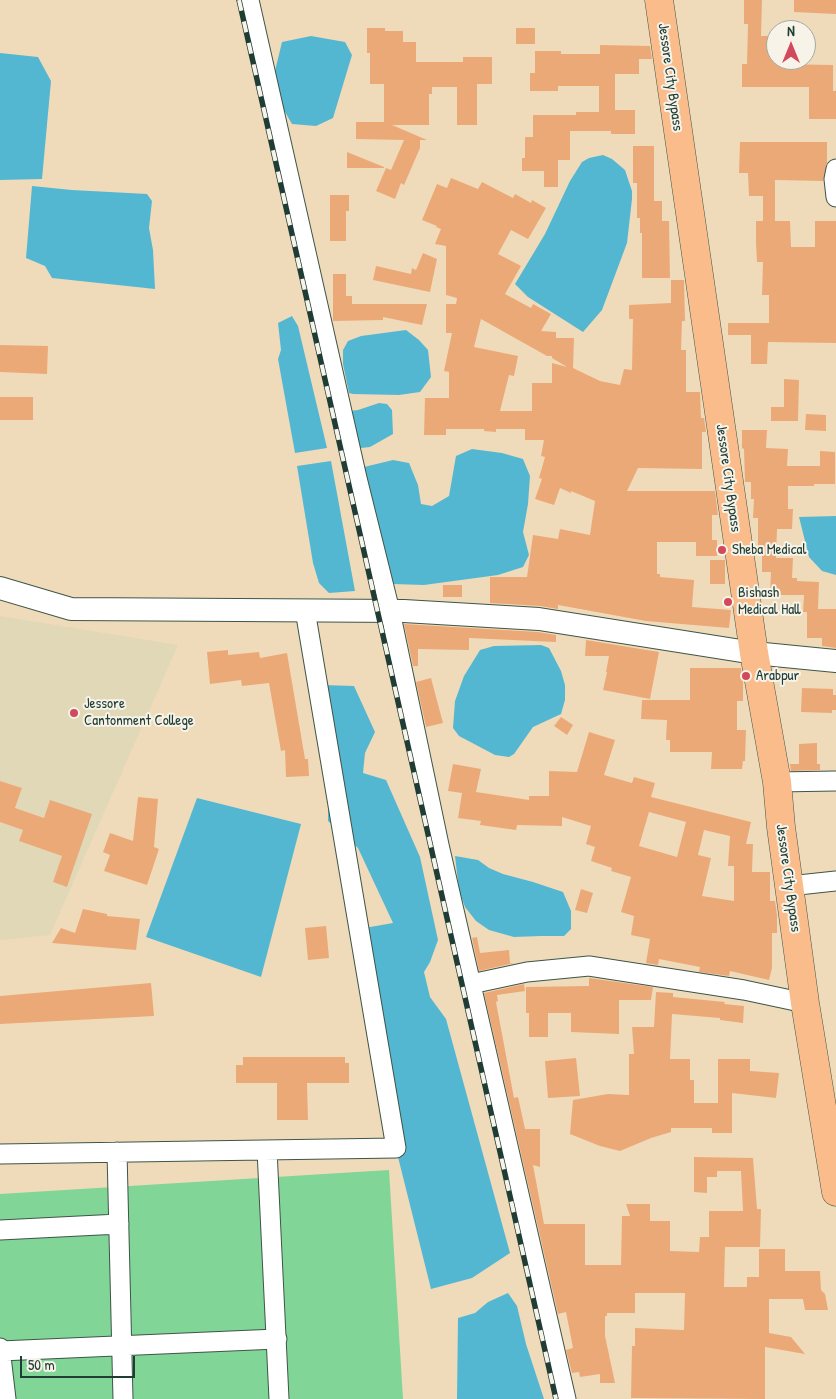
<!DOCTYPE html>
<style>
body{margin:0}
#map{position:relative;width:836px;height:1399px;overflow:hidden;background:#efdbba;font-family:"Patrick Hand",sans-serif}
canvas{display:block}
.north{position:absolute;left:766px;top:20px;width:50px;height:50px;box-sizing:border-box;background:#f7f3e8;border:1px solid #a1aaa0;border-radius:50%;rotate:0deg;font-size:14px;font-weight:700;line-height:20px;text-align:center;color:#1f3d34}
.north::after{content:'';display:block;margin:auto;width:18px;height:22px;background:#d1495b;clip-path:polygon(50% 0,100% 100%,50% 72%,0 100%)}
.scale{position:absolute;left:20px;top:1356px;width:115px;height:22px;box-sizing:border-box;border:2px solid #1f3d34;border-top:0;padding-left:6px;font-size:15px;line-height:18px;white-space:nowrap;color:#1f3d34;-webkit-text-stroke:4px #f7f3e8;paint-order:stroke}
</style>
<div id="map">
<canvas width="836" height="1399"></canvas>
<div class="north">N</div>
<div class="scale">50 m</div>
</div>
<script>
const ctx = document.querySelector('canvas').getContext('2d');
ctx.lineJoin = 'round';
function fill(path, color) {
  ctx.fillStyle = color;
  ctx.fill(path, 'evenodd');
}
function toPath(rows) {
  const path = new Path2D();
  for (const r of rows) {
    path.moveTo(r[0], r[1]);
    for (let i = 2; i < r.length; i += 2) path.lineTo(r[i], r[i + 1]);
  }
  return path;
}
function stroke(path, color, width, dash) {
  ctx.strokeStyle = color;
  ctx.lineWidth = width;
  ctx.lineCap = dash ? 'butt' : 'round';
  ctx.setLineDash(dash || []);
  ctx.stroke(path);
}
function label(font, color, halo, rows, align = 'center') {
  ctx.font = font + ' "Patrick Hand",sans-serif';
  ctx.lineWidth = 4;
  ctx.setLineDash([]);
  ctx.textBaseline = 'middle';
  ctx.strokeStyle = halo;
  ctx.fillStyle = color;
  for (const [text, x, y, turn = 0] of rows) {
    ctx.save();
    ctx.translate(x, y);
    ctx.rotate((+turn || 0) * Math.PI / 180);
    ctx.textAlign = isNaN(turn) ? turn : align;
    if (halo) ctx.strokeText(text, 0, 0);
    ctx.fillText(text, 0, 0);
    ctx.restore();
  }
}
fill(toPath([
 [0,616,178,645,50,935,0,940,0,822,10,825,22,788,0,781],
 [29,813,44,818,76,861,19,841],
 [61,861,75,865,67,887,53,882]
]), '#e0d8b7');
fill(toPath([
 [389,1170,403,1399,0,1399,0,1194]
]), '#81d597');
fill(toPath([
 [311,36,345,42,352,55,333,118,316,126,292,124,281,105,275,71,282,42],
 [0,53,38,57,51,81,42,179,0,180],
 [603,155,612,159,625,170,632,191,632,199,627,243,602,310,583,332,528,297,515,284,545,234,570,181,582,162,589,158],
 [32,186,72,190,147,194,152,201,149,228,153,250,155,289,52,278,45,266,26,258],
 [292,316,298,326,327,448,295,453,278,359,281,350,278,323],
 [406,330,419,340,428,350,431,377,420,392,399,395,353,394,349,393,343,364,343,350,348,341,361,336],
 [379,403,387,404,392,410,393,434,370,447,361,448,355,445,349,411,358,410],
 [472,449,502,453,523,459,530,476,528,504,523,532,529,555,523,567,498,575,424,585,393,584,386,575,364,467,393,460,409,463,418,485,421,504,432,506,449,496,456,456],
 [331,461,355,591,329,593,319,583,313,563,297,466],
 [836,516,836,575,822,571,809,557,799,517],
 [541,645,549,648,561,671,565,685,565,700,561,714,533,727,514,754,509,757,495,755,459,736,453,728,455,701,464,676,480,650,494,646],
 [322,685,354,686,375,732,365,753,363,773,386,780,420,857,438,940,430,962,424,972,430,997,446,1019,510,1253,472,1278,431,1289,386,1109,353,930,393,923,358,848,328,821,328,779],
 [197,798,301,824,261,977,146,937],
 [455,856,478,860,489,868,503,874,533,882,563,892,571,911,571,929,564,936,541,936,514,937,489,930,476,921,465,907,459,890],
 [508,1293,517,1306,526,1344,544,1399,457,1399,458,1318,475,1313,488,1302]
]), '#54b7d2');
fill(toPath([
 [744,0,762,0,761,36,776,36,776,64,833,65,833,91,836,91,836,119,809,119,809,87,742,87,742,64,747,64,748,24,744,24],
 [794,0,836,0,836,14,794,12],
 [367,28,385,28,385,31,403,31,403,42,416,42,416,62,463,62,463,57,492,57,492,84,477,84,477,125,457,125,457,87,432,87,432,94,429,94,429,125,392,125,427,140,420,140,420,148,404,185,401,183,395,199,376,191,386,168,391,170,404,140,356,139,356,122,384,122,384,84,370,84,370,53,367,53],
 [516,28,535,28,535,44,516,44],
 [600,45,650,46,652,59,639,59,639,74,615,74,615,110,635,110,635,134,611,134,611,131,570,131,570,160,558,160,558,187,544,187,544,171,522,171,522,158,525,158,525,137,533,137,533,115,576,115,576,112,599,112,599,86,558,86,558,91,530,91,530,73,535,73,535,51,561,51,561,54,600,54],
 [740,142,827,142,827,163,823,181,775,180,775,221,790,221,791,247,815,247,815,221,836,221,836,343,768,342,767,364,751,364,751,335,728,335,728,323,769,323,769,295,762,295,763,262,757,262,756,243,756,221,763,221,763,196,749,196,748,173,739,173],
 [633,146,654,146,654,201,662,201,662,221,669,221,670,278,642,278,642,233,640,233,640,218,637,218,637,183,633,183],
 [347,152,384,167,384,168,347,168],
 [451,178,478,189,482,182,513,198,515,194,531,203,532,200,546,208,528,239,511,230,498,254,521,266,505,294,531,308,533,304,551,314,541,331,556,332,556,338,574,338,573,368,600,381,620,385,624,369,632,370,633,319,629,319,629,305,671,303,671,280,684,280,685,321,682,321,681,350,686,350,686,392,700,392,701,418,704,418,706,432,702,432,702,469,638,468,627,491,715,491,718,515,712,515,712,540,717,540,717,556,696,556,696,542,657,542,657,574,660,574,660,577,694,580,692,607,731,610,729,628,646,621,558,605,558,609,540,606,490,603,490,577,527,577,533,535,558,539,560,529,590,535,595,501,571,491,571,493,560,488,554,505,535,499,542,479,539,478,545,457,541,456,544,440,525,440,525,429,496,429,496,432,484,431,484,429,446,429,446,435,424,435,425,398,449,398,449,372,444,371,452,333,446,333,446,304,456,304,457,298,446,295,446,246,435,244,441,229,436,227,437,226,422,220,437,184,447,188],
 [481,319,547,356,552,356,552,358,567,367,552,363,552,383,532,383,532,411,500,411,509,375,514,376,518,356,474,347],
 [330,195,349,195,349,211,346,211,346,241,330,241],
 [423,253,437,259,430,292,373,280,376,266,411,274,412,268,416,270],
 [333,274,346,274,346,296,352,296,352,304,427,304,422,325,383,317,383,320,333,321],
 [0,345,48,346,47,374,0,372],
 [784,379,799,380,798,421,771,421,771,407,784,407],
 [0,397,33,397,33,420,0,420],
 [806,414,826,415,826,431,805,430],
 [742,430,767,430,766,448,788,449,787,466,820,466,820,451,835,452,835,484,814,484,814,486,788,486,788,509,793,509,792,529,777,529,776,558,793,558,792,578,797,578,797,581,819,582,818,609,836,609,836,648,822,646,822,638,807,638,807,612,803,612,804,595,770,595,771,572,762,572,762,548,758,548,758,518,753,518,754,499,751,499,751,482,745,482,744,449,742,448],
 [710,560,725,560,725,584,710,584],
 [443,585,462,585,462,597,443,597],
 [404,624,538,632,556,635,556,642,469,638,469,650,418,649,418,666,413,666],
 [586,640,659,652,650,699,603,690,607,672,606,672,609,656,585,656],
 [228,650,228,655,259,652,260,658,287,653,305,759,308,759,309,776,286,777,285,750,281,751,269,683,242,686,241,680,210,684,207,652],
 [690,668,741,668,743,682,743,701,737,701,737,730,746,730,745,761,743,761,742,769,711,769,712,752,670,752,670,740,666,740,667,720,641,719,642,700,690,700],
 [431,678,443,723,426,727,416,682],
 [802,688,833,689,833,695,836,695,836,710,832,710,832,713,801,712],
 [561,717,573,725,567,735,554,726],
 [589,732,615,740,604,775,632,783,634,777,655,783,651,797,751,822,746,844,753,844,752,872,770,872,770,901,775,901,777,915,777,933,772,933,772,968,769,980,730,971,729,976,699,972,700,967,659,959,658,965,646,963,650,939,631,935,634,916,621,912,631,877,611,871,612,868,591,861,595,847,586,844,591,826,562,817,562,826,517,825,516,830,480,825,481,821,458,818,462,793,448,791,453,764,481,769,476,792,529,800,529,796,549,796,549,771,577,772],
 [649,812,686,822,677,857,639,846],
 [704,830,730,836,728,866,734,866,734,901,702,896,711,858,698,855],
 [817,743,817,764,820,764,820,770,791,771,790,764,799,764,799,744],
 [0,781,22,788,15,808,44,818,50,800,92,814,67,887,53,882,62,856,19,841,23,830,0,822],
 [138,797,158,799,154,847,159,849,147,885,104,871,110,855,103,852,110,833,133,841],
 [581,889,593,893,587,913,575,910],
 [83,909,107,914,107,916,140,919,136,950,52,943,61,928,75,933],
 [326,926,329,958,308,960,305,928],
 [477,937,480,953,509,950,510,963,514,963,479,971,472,938],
 [589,978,653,987,651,1000,619,1000,619,1034,571,1032,571,1013,548,1013,548,1037,529,1037,529,1013,526,1013,526,987,589,986],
 [151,983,154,1016,0,1024,0,996],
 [524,984,525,991,497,995,498,1001,496,1002,514,1098,518,1097,525,1129,540,1129,540,1167,533,1165,544,1224,585,1224,585,1265,621,1265,622,1216,630,1216,626,1204,650,1204,650,1221,670,1221,670,1251,699,1252,700,1237,709,1237,709,1211,743,1211,741,1171,717,1171,717,1177,707,1177,707,1193,694,1192,694,1157,753,1158,757,1209,761,1209,760,1247,725,1247,724,1287,747,1287,747,1277,759,1277,759,1249,785,1249,785,1271,820,1271,821,1290,825,1294,828,1310,805,1310,803,1299,769,1299,769,1333,791,1337,805,1354,765,1347,765,1399,631,1398,632,1346,635,1346,635,1328,684,1330,685,1293,635,1293,635,1313,607,1313,607,1316,605,1316,605,1336,615,1383,600,1383,600,1374,580,1377,579,1372,572,1373,566,1350,573,1348,566,1312,558,1314,484,993],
 [656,992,673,993,673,997,725,1002,724,1004,744,1006,743,1023,720,1020,720,1018,672,1014,670,1059,690,1059,690,1080,694,1080,694,1103,718,1103,718,1059,750,1059,750,1071,779,1073,776,1098,732,1093,732,1133,712,1133,712,1128,671,1128,671,1132,651,1138,620,1151,600,1146,570,1134,573,1100,608,1094,629,1095,629,1054,634,1054,632,1027,654,1027],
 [243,1057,345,1057,345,1063,349,1063,349,1083,307,1083,308,1120,277,1120,277,1083,236,1083,236,1065,243,1065],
 [576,1058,580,1096,548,1098,545,1061]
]), '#eca978');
const minor = toPath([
 [249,0,357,478,390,611,439,845,566,1399],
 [836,169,834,179,836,197],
 [777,782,836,781],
 [789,886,836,881],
 [471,984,527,972,589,966,744,990,805,1003],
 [267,1150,279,1399],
 [117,1152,123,1399],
 [0,1154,396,1148,305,610],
 [0,1230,119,1224],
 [0,1348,6,1399],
 [0,1351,277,1339]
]);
const tertiary = toPath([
 [0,588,71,609,404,611,539,619,754,653,836,661]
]);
const trunk = toPath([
 [659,0,754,653,777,782,781,827,805,1003,836,1192]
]);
stroke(minor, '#3e5548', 21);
stroke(tertiary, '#3e5548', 24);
stroke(trunk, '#3e5548', 29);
stroke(minor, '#fff', 19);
stroke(tertiary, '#fff', 22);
stroke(trunk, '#f9bc8a', 28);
const rail = toPath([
 [239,0,556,1399]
]);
stroke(rail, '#1f3d34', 5.5);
stroke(rail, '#f7f3e8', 4, [11]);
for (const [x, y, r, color] of [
 [722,550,5,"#d1495b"],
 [728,602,5,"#d1495b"],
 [746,676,5,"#d1495b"],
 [74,713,5,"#d1495b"]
]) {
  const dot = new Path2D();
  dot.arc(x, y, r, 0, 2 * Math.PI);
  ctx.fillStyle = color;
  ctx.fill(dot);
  stroke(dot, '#f7f3e8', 2);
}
label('15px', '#1f3d34', '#f7f3e8', [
 ["Jessore City Bypass",670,77,82],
 ["Jessore City Bypass",728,478,82],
 ["Jessore City Bypass",788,878,82]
]);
label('15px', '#1f3d34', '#f7f3e8', [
 ["Sheba Medical",732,550],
 ["Bishash",738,593],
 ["Medical Hall",738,610],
 ["Arabpur",756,676],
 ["Jessore",84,704],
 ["Cantonment College",84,721]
], 'left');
</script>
